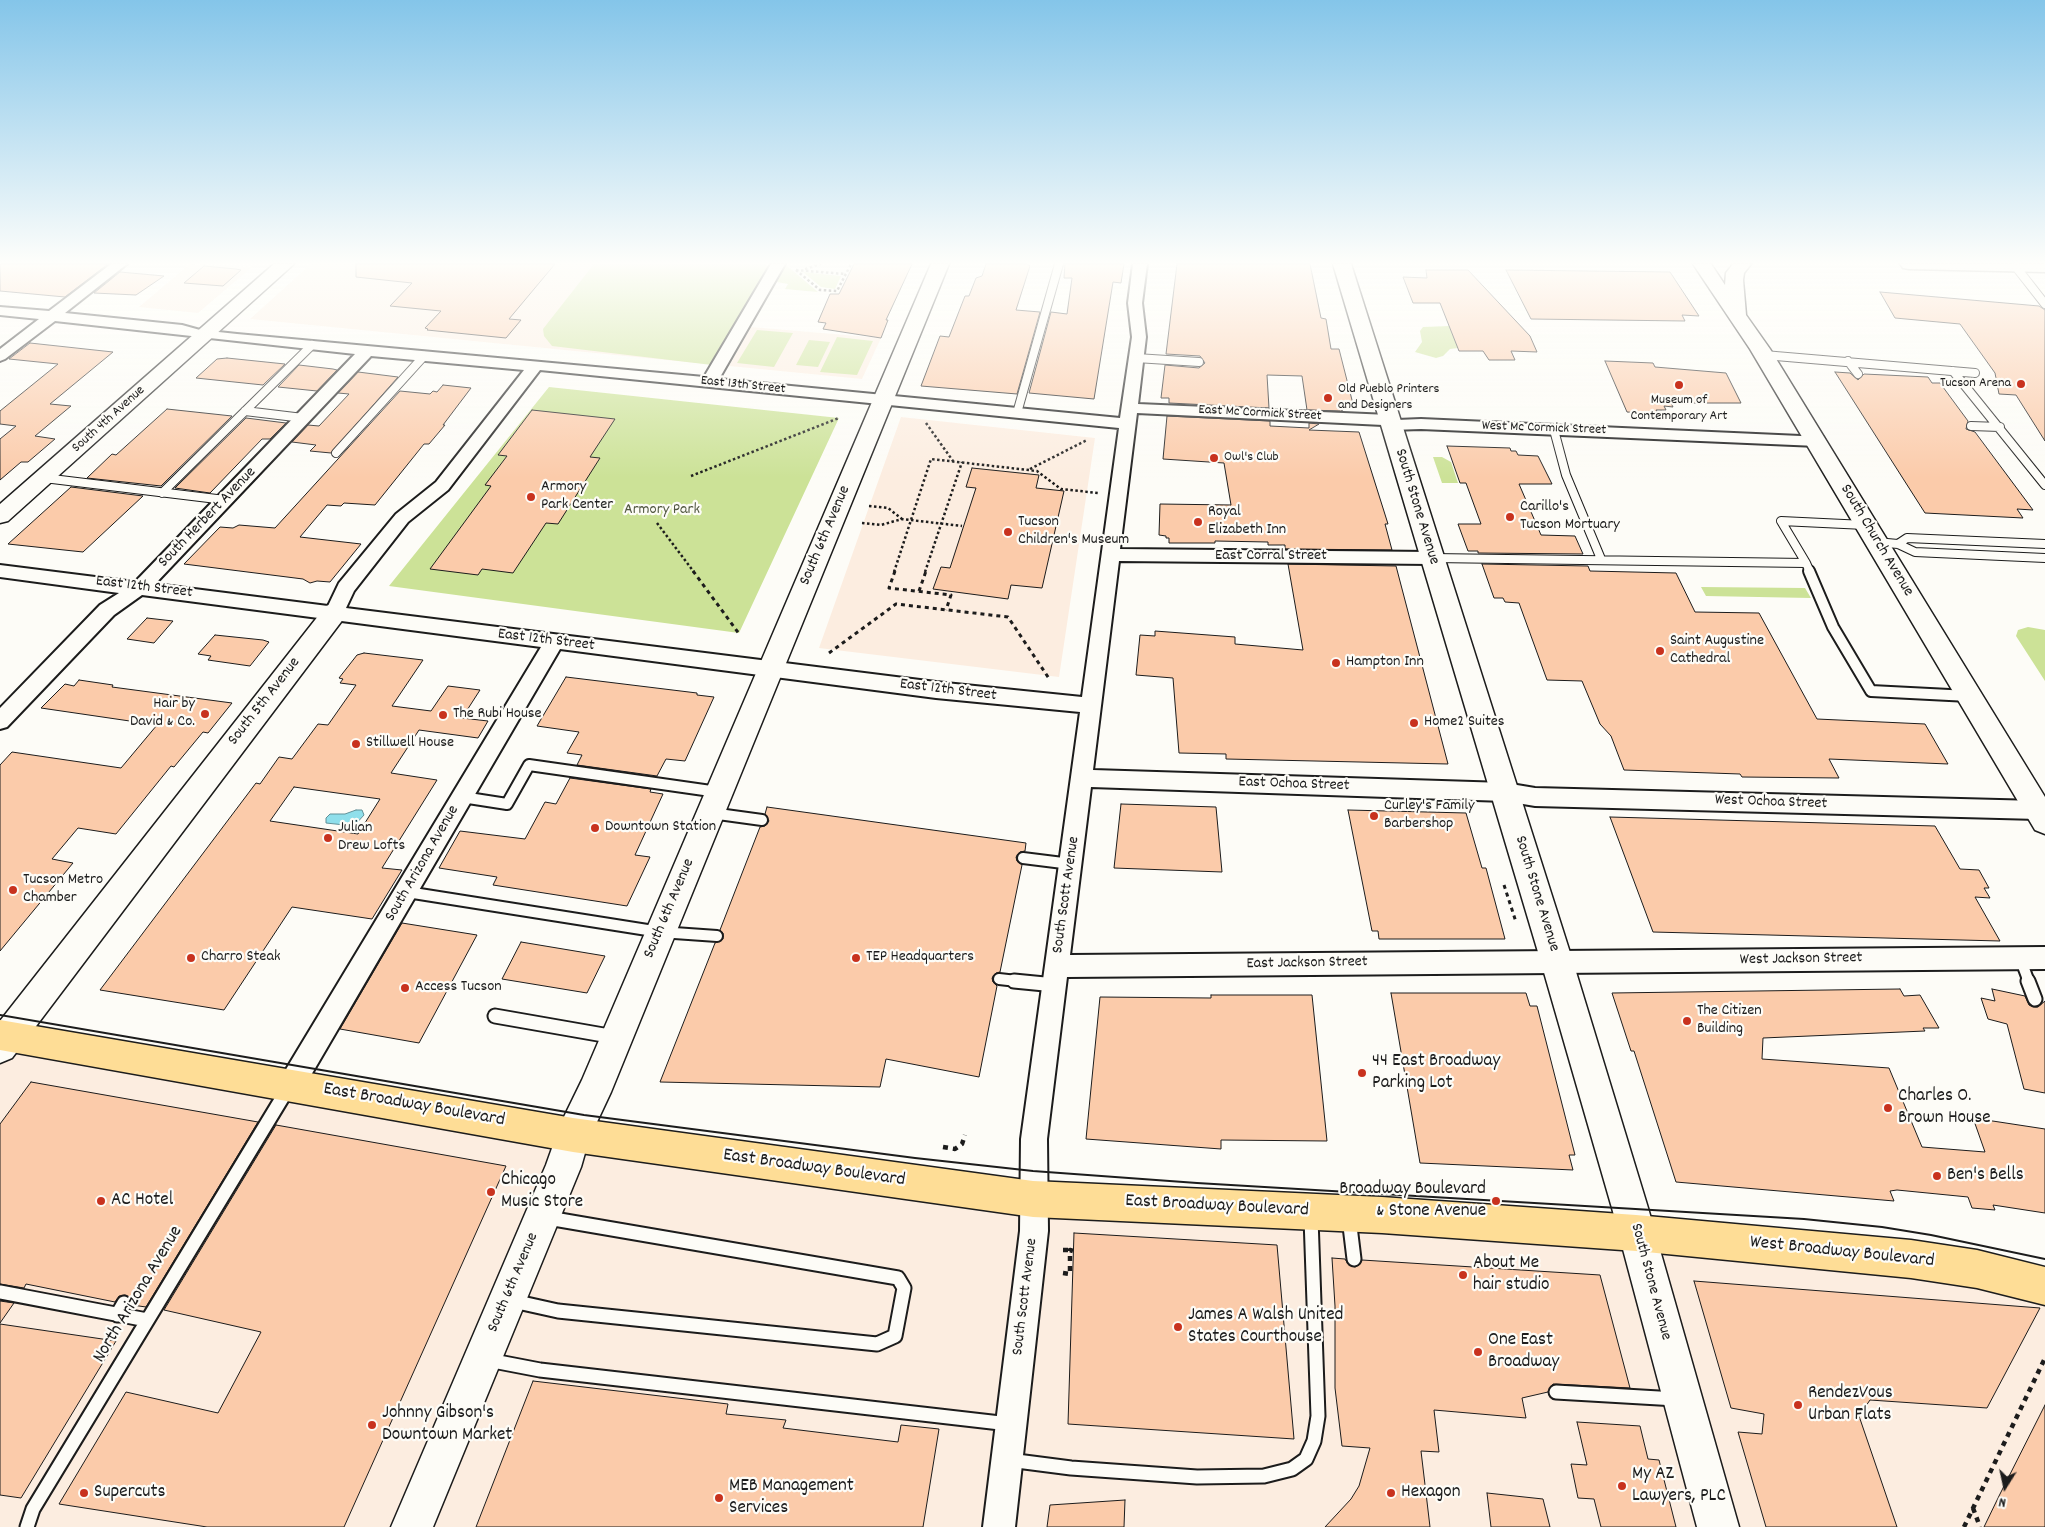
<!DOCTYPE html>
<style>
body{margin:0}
#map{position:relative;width:2045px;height:1527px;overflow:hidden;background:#fdfcf7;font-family:Dekko,sans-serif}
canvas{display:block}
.north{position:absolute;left:1980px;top:1462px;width:50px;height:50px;-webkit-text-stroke:4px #fdfcf7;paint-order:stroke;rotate:190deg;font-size:14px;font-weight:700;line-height:20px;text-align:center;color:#1c1c1c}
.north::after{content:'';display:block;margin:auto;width:18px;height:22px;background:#1c1c1c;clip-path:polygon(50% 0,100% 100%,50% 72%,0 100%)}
</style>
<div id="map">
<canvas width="2045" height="1527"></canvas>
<div class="north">N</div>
</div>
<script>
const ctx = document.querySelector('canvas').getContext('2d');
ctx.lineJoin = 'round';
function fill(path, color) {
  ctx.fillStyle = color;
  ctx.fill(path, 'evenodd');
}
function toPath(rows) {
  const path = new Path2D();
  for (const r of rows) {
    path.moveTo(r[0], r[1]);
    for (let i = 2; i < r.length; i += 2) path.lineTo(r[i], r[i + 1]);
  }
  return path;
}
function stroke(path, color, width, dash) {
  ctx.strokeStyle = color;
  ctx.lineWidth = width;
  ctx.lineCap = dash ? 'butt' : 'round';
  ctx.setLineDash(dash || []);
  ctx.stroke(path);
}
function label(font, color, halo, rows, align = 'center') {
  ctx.font = font + ' Dekko,sans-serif';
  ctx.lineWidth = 4.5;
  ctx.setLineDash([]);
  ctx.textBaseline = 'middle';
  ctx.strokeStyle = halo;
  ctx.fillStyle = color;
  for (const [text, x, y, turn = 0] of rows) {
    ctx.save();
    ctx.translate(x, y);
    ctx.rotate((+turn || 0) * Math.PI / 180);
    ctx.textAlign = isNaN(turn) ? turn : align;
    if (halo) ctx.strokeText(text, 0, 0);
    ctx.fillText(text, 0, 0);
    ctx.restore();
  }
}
fill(toPath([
 [190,264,252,267,198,313,139,307],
 [311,264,768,264,707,364,250,319],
 [751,327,881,338,862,379,729,366],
 [901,417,1095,438,1059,677,819,648],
 [0,1031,907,1179,1848,1234,1906,1242,2045,1276,2045,1527,0,1527]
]), '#fcede0');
fill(toPath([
 [594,264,760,264,772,266,712,365,552,346,544,336,543,329],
 [786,265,818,292,785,289,788,284,777,282],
 [803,272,841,276,835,289,821,287],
 [1449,326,1458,348,1450,349,1443,356,1436,358,1415,352,1422,342,1420,331,1423,327],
 [757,330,793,333,774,367,737,363],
 [837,337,873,341,857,375,820,372],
 [809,340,830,342,818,367,796,365],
 [549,387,839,418,739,633,389,586],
 [1433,457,1442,457,1451,462,1458,483,1442,483],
 [1701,587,1805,588,1811,598,1706,596],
 [2028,627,2045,630,2045,681,2016,636,2018,630]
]), '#cce297');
const water = toPath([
 [356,810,362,810,364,815,354,826,326,823,326,818,330,814,345,814,356,810]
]);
fill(water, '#8fdfeb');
stroke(water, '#619198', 1);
const building = toPath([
 [0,264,108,264,65,297,0,291,0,264],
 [356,264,555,264,509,319,521,320,506,338,427,330,428,329,425,328,441,311,390,306,412,283,356,277,356,264],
 [854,264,912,264,886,320,888,320,881,338,823,329,826,323,818,322,830,294,839,294,854,264],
 [986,264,1027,264,1030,266,1016,310,1040,312,1017,394,921,386,940,336,949,337,965,296,969,296,976,278,982,276,986,264],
 [1065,264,1124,264,1121,283,1113,282,1094,399,1029,393,1051,312,1067,314,1072,278,1064,278,1065,264],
 [1177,264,1310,264,1321,318,1326,319,1331,349,1339,349,1353,404,1341,411,1307,410,1302,376,1267,375,1269,408,1169,403,1169,398,1161,398,1165,365,1199,368,1205,363,1200,356,1166,354,1177,264],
 [204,266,236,269,241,270,223,286,184,283,204,266],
 [1426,270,1468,270,1530,336,1537,352,1511,351,1515,360,1489,360,1483,351,1459,351,1440,303,1413,303,1403,277,1427,278,1426,270],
 [1506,270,1670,272,1699,316,1682,315,1685,321,1531,319,1506,270],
 [120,272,164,276,136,295,94,293,120,272],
 [1880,292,2039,306,2045,310,2045,441,2016,395,1999,394,1995,373,1960,324,1895,318,1880,292],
 [30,343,113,352,50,404,71,406,35,436,55,439,28,462,21,462,0,480,0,439,16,426,0,424,0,411,58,364,9,359,30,343],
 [227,358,285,364,263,385,196,378,217,359,227,358],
 [1605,361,1653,363,1655,367,1726,373,1741,403,1671,403,1673,407,1664,406,1666,410,1656,410,1658,414,1627,412,1605,361],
 [299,365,333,369,337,370,317,391,278,387,299,365],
 [358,372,398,377,331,453,310,451,316,445,292,442,308,425,319,426,349,394,338,393,358,372],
 [1835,372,1850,373,1858,380,1864,374,1928,377,1932,383,1940,383,1968,421,1966,429,1975,432,2033,510,2017,509,2023,518,1925,513,1835,372],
 [443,385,471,388,443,425,445,425,429,444,424,444,375,505,344,503,341,506,327,505,300,537,361,544,330,582,317,581,310,583,303,579,184,564,220,527,233,528,239,525,275,528,400,391,430,394,433,391,437,392,443,385],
 [167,409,232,416,161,486,87,478,112,454,116,455,167,409],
 [532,410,615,419,590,457,600,458,558,524,546,523,513,573,482,569,478,575,430,569,491,486,485,485,507,456,498,455,532,410],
 [1167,416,1270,421,1270,426,1309,428,1309,423,1319,424,1309,430,1359,432,1388,524,1385,524,1392,550,1285,549,1285,545,1268,545,1268,542,1215,541,1215,543,1169,543,1169,538,1166,538,1166,536,1159,535,1160,504,1231,505,1224,463,1163,459,1167,416],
 [246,418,286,423,270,439,262,439,210,493,175,488,246,418],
 [1447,446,1510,448,1511,451,1516,451,1518,455,1538,456,1552,484,1519,484,1541,535,1575,536,1583,554,1478,553,1478,551,1468,551,1458,524,1481,524,1466,483,1460,483,1447,446],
 [972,468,1039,475,1036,488,1064,491,1042,588,1011,585,1008,599,933,589,941,567,950,568,976,488,966,487,972,468],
 [71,487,143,496,83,552,8,544,71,487],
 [1288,564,1396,566,1448,764,1226,759,1226,754,1179,753,1173,678,1136,675,1140,635,1155,636,1155,631,1235,637,1235,644,1303,650,1288,564],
 [1482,564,1588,566,1590,571,1676,573,1695,612,1759,613,1817,719,1925,724,1948,764,1829,759,1839,778,1742,777,1740,774,1624,770,1611,736,1600,724,1582,681,1547,680,1519,603,1505,602,1503,598,1494,598,1482,564],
 [147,618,173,621,154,643,127,639,147,618],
 [215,635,263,640,269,642,250,666,208,660,211,656,198,654,215,635],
 [364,653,423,660,392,706,431,711,448,686,480,690,462,718,488,721,478,738,419,730,391,773,437,780,382,868,402,870,372,919,292,907,224,1010,100,990,256,783,260,784,279,757,292,759,318,724,328,725,356,685,340,683,343,679,339,678,357,655,364,653],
 [294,787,380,799,358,834,270,821,294,787],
 [566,677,697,693,697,695,714,697,685,761,666,759,657,776,577,765,582,755,567,753,579,732,537,726,566,677],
 [79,680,113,685,112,687,232,703,208,733,203,732,174,767,171,766,116,834,78,828,52,859,73,863,0,951,0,765,12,752,121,768,157,725,41,708,65,684,74,686,79,680],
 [570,778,651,789,650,792,663,794,635,855,650,857,627,906,493,885,497,877,439,868,460,831,525,839,545,802,556,804,570,778],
 [1121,804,1216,807,1222,872,1114,868,1121,804],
 [767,807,1026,843,1025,851,1020,852,1016,857,1017,861,1022,865,1000,972,996,973,992,978,993,982,997,986,979,1077,886,1059,880,1087,660,1082,715,943,723,939,723,933,720,930,760,827,765,826,769,821,765,814,767,807],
 [1348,810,1466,813,1482,868,1486,868,1505,939,1379,939,1378,931,1372,931,1348,810],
 [1610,817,1935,826,1960,869,1979,870,1989,888,1984,888,1990,898,1975,897,2000,941,1653,932,1610,817],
 [402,923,477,935,419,1043,340,1029,402,923],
 [521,942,605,956,587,993,502,979,521,942],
 [1900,989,1904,996,1920,995,1939,1028,1923,1028,1925,1031,1763,1038,1762,1059,1889,1068,1922,1147,1985,1152,1973,1118,2045,1129,2045,1213,1993,1205,1995,1210,1972,1208,1968,1197,1897,1190,1890,1191,1894,1201,1676,1182,1634,1051,1631,1051,1612,993,1900,989],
 [1992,989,2025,996,2029,1005,2033,1007,2038,1007,2045,1001,2045,1093,2024,1089,2007,1024,1988,1019,1981,998,1995,1001,1992,989],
 [1391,993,1526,993,1530,1006,1537,1006,1575,1155,1569,1155,1573,1170,1420,1163,1391,993],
 [1211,995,1312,995,1327,1141,1221,1140,1221,1149,1086,1139,1100,997,1211,998,1211,995],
 [31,1082,258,1122,146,1307,132,1305,131,1298,125,1295,119,1296,115,1302,26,1284,24,1288,0,1284,0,1124,31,1082],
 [276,1125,506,1166,344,1527,207,1527,59,1504,126,1392,218,1413,261,1332,164,1310,276,1125],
 [1074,1233,1277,1245,1294,1439,1068,1424,1074,1233],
 [1332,1258,1345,1259,1348,1264,1355,1267,1359,1265,1362,1260,1600,1275,1630,1388,1553,1384,1548,1392,1522,1398,1526,1418,1434,1410,1439,1452,1421,1451,1430,1527,1325,1527,1351,1499,1359,1486,1370,1448,1342,1446,1335,1388,1335,1306,1332,1258],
 [1694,1281,2040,1308,1987,1408,1870,1400,1859,1416,1897,1527,1766,1527,1738,1432,1762,1434,1764,1414,1731,1408,1694,1281],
 [0,1301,14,1303,0,1323,0,1301],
 [0,1324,116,1341,21,1498,0,1495,0,1324],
 [533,1381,728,1404,726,1414,786,1420,783,1428,898,1442,901,1425,939,1429,923,1527,476,1527,533,1381],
 [2045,1405,2045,1527,1984,1527,1999,1496,2045,1405],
 [1577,1422,1640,1426,1648,1459,1659,1460,1676,1527,1601,1527,1594,1499,1578,1498,1571,1464,1587,1465,1577,1422],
 [1487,1493,1543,1499,1550,1527,1491,1527,1487,1493],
 [1125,1500,1124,1527,1047,1527,1050,1505,1125,1500]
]);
fill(building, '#fbcbaa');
stroke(building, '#1c1c1c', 1);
const laneFar2 = toPath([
 [2016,267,2045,304],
 [1764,355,1975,373],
 [1136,358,1199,362],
 [1848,361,1858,374],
 [1953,371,2045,485],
 [245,411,303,418],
 [1017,413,1059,264],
 [1971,426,2000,427],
 [1554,430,1566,475,1601,559],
 [336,453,424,356],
 [44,478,225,500],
 [162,493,312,345],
 [1876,542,1898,544,1915,552,2045,558],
 [1898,544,1907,538,2045,544],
 [1432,558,1806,563,1781,521,1865,525],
 [1806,563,1810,572]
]);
const laneFar1 = toPath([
 [1809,571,1833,627,1871,691,1969,696],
 [462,797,507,804,529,765,718,792],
 [711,813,762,820],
 [1023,858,1071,864],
 [407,892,660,932,717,936],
 [2020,958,2029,982],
 [999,979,1026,982]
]);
const lane = toPath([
 [1014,981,1055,985],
 [2028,981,2035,999],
 [495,1016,615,1037],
 [1349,1218,1354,1259],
 [0,1292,147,1320],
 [513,1301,558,1311,877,1344,895,1336,904,1288,898,1278,548,1218],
 [117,1315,124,1303],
 [488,1360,540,1370,1009,1424],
 [1556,1392,1676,1399],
 [1009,1460,1071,1468,1197,1477,1264,1476,1292,1469,1306,1459,1314,1441,1318,1416,1311,1218],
 [27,1527,33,1509,287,1090]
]);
const street = toPath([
 [111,264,127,264,65,313,182,325,200,330,237,334,704,377,771,264,785,264,719,379,1120,418,1132,337,1128,303,1133,264,1147,264,1142,303,1146,337,1138,404,1389,415,1397,420,1421,419,1823,437,1825,441,1823,445,1817,446,1421,429,1391,430,1385,428,1383,425,1137,413,1120,549,1431,552,1437,554,1440,558,1437,562,1431,564,1119,561,1093,770,1505,783,1535,788,2038,801,2045,803,2045,817,2038,819,1535,806,1505,801,1091,787,1070,955,2045,947,2045,969,1067,977,1047,1139,1048,1231,1015,1527,983,1527,1020,1231,1021,1139,1080,712,936,698,560,649,300,1094,291,1098,282,1094,278,1085,282,1076,541,647,142,595,114,615,7,727,0,729,0,708,100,605,119,593,0,577,0,565,135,582,355,354,55,321,5,359,0,361,0,349,39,319,0,315,0,307,49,311,111,264],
 [371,356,524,370,436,482,396,514,339,583,328,606,155,584,371,356],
 [540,370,1119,428,1082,697,936,682,346,608,354,591,408,522,448,490,540,370]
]);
const secondary = toPath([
 [274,264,294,264,8,521,0,523,0,504,274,264],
 [931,264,949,264,611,1092,589,1139,581,1167,433,1527,391,1527,546,1165,561,1123,582,1080,931,264],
 [1333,264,1351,264,1573,962,1648,1208,1739,1527,1697,1527,1612,1208,1541,962,1333,264],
 [1693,264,1711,264,1725,285,1726,273,1733,264,1751,264,1744,273,1743,280,1746,315,1770,349,2045,797,2045,834,2035,830,1750,349,1693,264],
 [1900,264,2045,264,2045,272,1909,269,1903,268,1900,264],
 [335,603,344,606,347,612,344,618,12,1058,0,1063,0,1021,326,606,335,603]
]);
const primary = toPath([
 [0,1020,573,1118,1033,1181,1382,1197,1636,1215,1911,1240,1977,1250,2045,1267,2045,1305,1977,1288,1911,1278,1636,1251,1382,1233,1033,1217,573,1152,0,1050,0,1020]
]);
stroke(laneFar2, '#1c1c1c', 10);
stroke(laneFar1, '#1c1c1c', 14);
stroke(lane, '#1c1c1c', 17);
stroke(street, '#1c1c1c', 4);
stroke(secondary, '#1c1c1c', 3);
stroke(primary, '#1c1c1c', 3);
stroke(toPath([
 [805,269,821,264],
 [796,270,820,290,837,291,851,264],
 [796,270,846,274],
 [926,423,953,461],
 [1030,469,1087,440],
 [691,476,839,418],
 [869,506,888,508,902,519],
 [657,523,694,572],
 [862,523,881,525,902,519,962,526],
 [894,572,931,459,1037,471,1061,489,1098,493],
 [925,572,962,462]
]), '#1c1c1c', 2.5, [2.5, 2.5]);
stroke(toPath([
 [693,571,740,635],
 [895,571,889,588,951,595,946,610],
 [919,591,926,571],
 [829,653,896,604,1008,617,1050,680],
 [1504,885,1516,922]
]), '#1c1c1c', 3, [4, 4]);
stroke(toPath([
 [943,1147,955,1149,962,1144,965,1135],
 [1063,1250,1070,1250],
 [1063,1273,1070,1274,1070,1250,1073,1251],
 [1973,1508,1980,1527],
 [1964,1527,2045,1358]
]), '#1c1c1c', 4.5, [5, 5]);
stroke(laneFar2, '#fdfcf7', 8);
stroke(laneFar1, '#fdfcf7', 10);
stroke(lane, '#fdfcf7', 13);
fill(street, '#fdfcf7');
fill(secondary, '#fdfcf7');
fill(primary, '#fedd96');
stroke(toPath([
 [0,1015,584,1115,915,1158,1033,1171,1197,1183,1804,1219,1882,1227,1931,1235,2045,1259]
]), '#1c1c1c', 2);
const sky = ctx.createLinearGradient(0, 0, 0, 478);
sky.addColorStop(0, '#84c5e9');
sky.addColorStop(0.55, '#fefefb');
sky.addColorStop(1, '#fefefb00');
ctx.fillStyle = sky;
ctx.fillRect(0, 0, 2045, 478);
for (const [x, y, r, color] of [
 [2021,384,5,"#c8321e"],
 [1679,385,5,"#c8321e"],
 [1328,398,5,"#c8321e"],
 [1214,458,5,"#c8321e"],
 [531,497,5,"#c8321e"],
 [1510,517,5,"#c8321e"],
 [1198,522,5,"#c8321e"],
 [1008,532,5,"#c8321e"],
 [1660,651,5,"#c8321e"],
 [1336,663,5,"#c8321e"],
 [205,714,5,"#c8321e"],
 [443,715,5,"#c8321e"],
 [1414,723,5,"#c8321e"],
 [356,744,5,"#c8321e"],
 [1374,816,5,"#c8321e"],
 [595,828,5,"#c8321e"],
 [328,838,5,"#c8321e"],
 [13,890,5,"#c8321e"],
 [191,958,5,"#c8321e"],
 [856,958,5,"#c8321e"],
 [405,988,5,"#c8321e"],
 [1687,1021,5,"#c8321e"],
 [1362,1073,5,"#c8321e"],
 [1888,1108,5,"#c8321e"],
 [1937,1176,5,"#c8321e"],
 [491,1192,5,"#c8321e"],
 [101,1201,5,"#c8321e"],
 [1496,1201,5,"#c8321e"],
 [1463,1275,5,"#c8321e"],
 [1178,1327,5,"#c8321e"],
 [1478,1352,5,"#c8321e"],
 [1798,1405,5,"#c8321e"],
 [372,1425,5,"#c8321e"],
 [1622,1486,5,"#c8321e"],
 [84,1493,5,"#c8321e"],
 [1391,1493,5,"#c8321e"],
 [719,1498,5,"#c8321e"]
]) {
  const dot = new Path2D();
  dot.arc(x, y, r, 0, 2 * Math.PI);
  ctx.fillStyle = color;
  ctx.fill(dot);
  stroke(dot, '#fdfcf7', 2);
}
label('14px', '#1c1c1c', '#fdfcf7', [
 ["Tucson Arena",2011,384,"right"],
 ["Old Pueblo Printers",1338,390],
 ["and Designers",1338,406],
 ["Museum of",1679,401,"center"],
 ["Contemporary Art",1679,417,"center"],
 ["Owl's Club",1224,458]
], 'left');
label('14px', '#1c1c1c', '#fdfcf7', [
 ["East 13th Street",743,386,6],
 ["East Mc Cormick Street",1260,414,3],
 ["South 4th Avenue",109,420,-42],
 ["West Mc Cormick Street",1544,429,2]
]);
label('16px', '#1c1c1c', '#fdfcf7', [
 ["Armory",541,488],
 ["Park Center",541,506],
 ["Carillo's",1520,508],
 ["Tucson Mortuary",1520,526],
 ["Royal",1208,513],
 ["Elizabeth Inn",1208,531],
 ["Tucson",1018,523],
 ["Children's Museum",1018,541],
 ["Saint Augustine",1670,642],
 ["Cathedral",1670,660],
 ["Hampton Inn",1346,663],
 ["Hair by",195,705,"right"],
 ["David & Co.",195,723,"right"],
 ["The Rubi House",453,715],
 ["Home2 Suites",1424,723],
 ["Stillwell House",366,744],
 ["Curley's Family",1384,807],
 ["Barbershop",1384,825],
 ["Downtown Station",605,828],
 ["Julian",338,829],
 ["Drew Lofts",338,847],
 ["Tucson Metro",23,881],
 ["Chamber",23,899],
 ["Charro Steak",201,958],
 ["TEP Headquarters",866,958],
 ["Access Tucson",415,988],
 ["The Citizen",1697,1012],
 ["Building",1697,1030]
], 'left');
label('16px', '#1c1c1c', '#fdfcf7', [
 ["South Stone Avenue",1416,507,73],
 ["South Herbert Avenue",208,518,-46],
 ["South 6th Avenue",826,536,-67],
 ["South Church Avenue",1876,541,59],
 ["East Corral Street",1271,557],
 ["East 12th Street",144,588,7],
 ["East 12th Street",546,641,7],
 ["East 12th Street",948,691,7],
 ["South 5th Avenue",265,702,-52],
 ["East Ochoa Street",1294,785,2],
 ["West Ochoa Street",1771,803,2],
 ["South Arizona Avenue",423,864,-60],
 ["South Stone Avenue",1536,894,73],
 ["South Scott Avenue",1067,895,-82],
 ["South 6th Avenue",670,909,-67],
 ["West Jackson Street",1801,960,-1],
 ["East Jackson Street",1307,964,-1],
 ["South Stone Avenue",1650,1282,75],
 ["South 6th Avenue",514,1283,-67],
 ["South Scott Avenue",1026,1297,-83]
]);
label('16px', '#515741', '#fdfcf7', [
 ["Armory Park",662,511]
]);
label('19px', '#1c1c1c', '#fdfcf7', [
 ["44 East Broadway",1372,1062],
 ["Parking Lot",1372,1084],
 ["Charles O.",1898,1097],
 ["Brown House",1898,1119],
 ["Ben's Bells",1947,1176],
 ["Chicago",501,1181],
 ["Music Store",501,1203],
 ["Broadway Boulevard",1486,1190,"right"],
 ["& Stone Avenue",1486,1212,"right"],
 ["AC Hotel",111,1201],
 ["About Me",1473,1264],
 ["hair studio",1473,1286],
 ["James A Walsh United",1188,1316],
 ["States Courthouse",1188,1338],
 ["One East",1488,1341],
 ["Broadway",1488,1363],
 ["RendezVous",1808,1394],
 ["Urban Flats",1808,1416],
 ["Johnny Gibson's",382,1414],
 ["Downtown Market",382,1436],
 ["My AZ",1632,1475],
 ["Lawyers, PLC",1632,1497],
 ["MEB Management",729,1487],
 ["Services",729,1509],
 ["Supercuts",94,1493],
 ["Hexagon",1401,1493]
], 'left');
label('19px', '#1c1c1c', '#fdfcf7', [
 ["East Broadway Boulevard",414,1106,10],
 ["East Broadway Boulevard",814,1169,8],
 ["East Broadway Boulevard",1217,1207,3],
 ["West Broadway Boulevard",1842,1253,6],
 ["North Arizona Avenue",139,1295,-59]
]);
</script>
